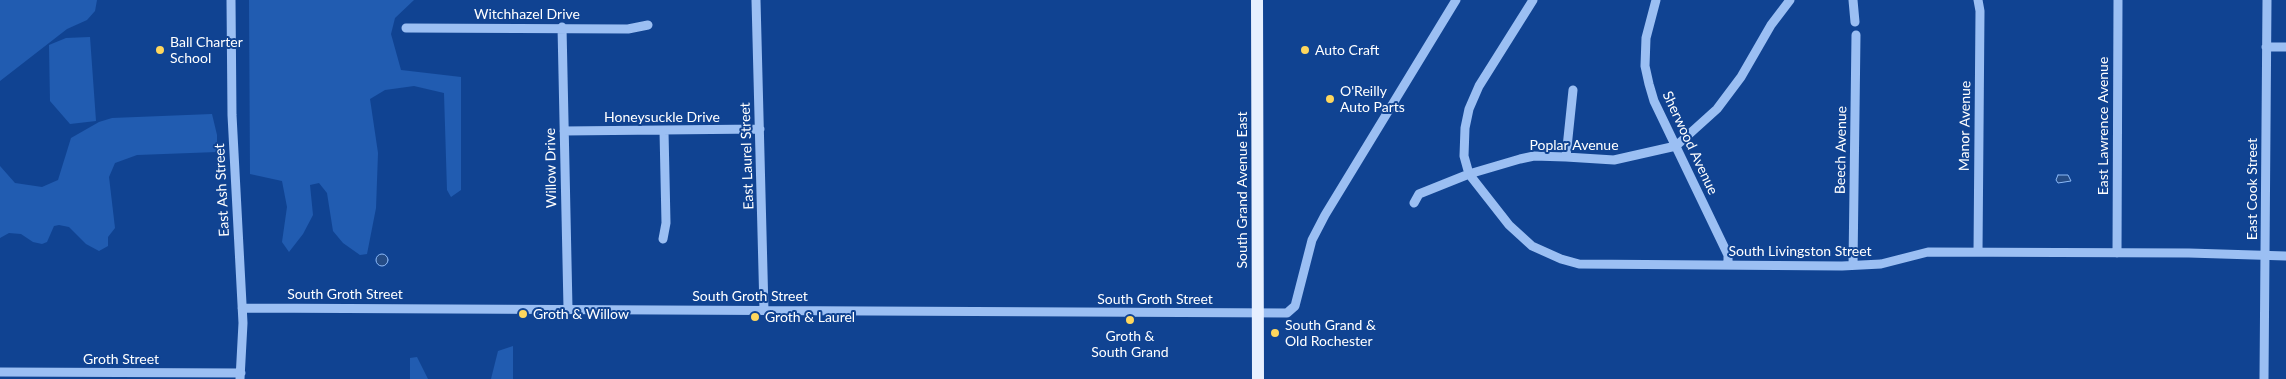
<!DOCTYPE html>
<style>
body{margin:0}
canvas{display:block;background:#104392}
</style>
<canvas width="2286" height="379"></canvas>
<script>
const ctx = document.querySelector('canvas').getContext('2d');
ctx.lineJoin = 'round';
function fill(path, color) {
  ctx.fillStyle = color;
  ctx.fill(path, 'evenodd');
}
function toPath(rows) {
  const path = new Path2D();
  for (const r of rows) {
    if (r.length === 3) {
      path.moveTo(r[0] + r[2], r[1]);
      path.arc(r[0], r[1], r[2], 0, 2 * Math.PI);
      continue;
    }
    path.moveTo(r[0], r[1]);
    for (let i = 2; i < r.length; i += 2) path.lineTo(r[i], r[i + 1]);
  }
  return path;
}
function stroke(path, color, width, dash) {
  ctx.strokeStyle = color;
  ctx.lineWidth = width;
  ctx.lineCap = dash ? 'butt' : 'round';
  ctx.setLineDash(dash || []);
  ctx.stroke(path);
}
function label(font, color, halo, rows, align = 'center') {
  ctx.font = font + ' Lato,sans-serif';
  ctx.lineWidth = 4;
  ctx.setLineDash([]);
  ctx.textBaseline = 'middle';
  ctx.strokeStyle = halo;
  ctx.fillStyle = color;
  for (const [text, x, y, turn = 0] of rows) {
    ctx.save();
    ctx.translate(x, y);
    ctx.rotate((+turn || 0) * Math.PI / 180);
    ctx.textAlign = isNaN(turn) ? turn : align;
    if (halo) ctx.strokeText(text, 0, 0);
    ctx.fillText(text, 0, 0);
    ctx.restore();
  }
}
fill(toPath([
 [0,0,97,0,95,11,87,20,67,29,0,81],
 [249,0,414,0,395,18,391,34,401,70,461,77,461,190,451,197,447,190,444,93,414,86,385,90,370,99,378,153,376,208,367,254,360,255,343,243,333,231,327,193,319,183,310,185,313,215,303,234,289,252,282,242,287,207,282,181,250,174],
 [90,37,96,121,70,124,50,101,49,45,66,38],
 [212,114,217,135,217,152,137,155,115,163,109,177,115,228,108,237,108,246,99,251,86,244,69,227,59,225,54,226,47,242,42,244,33,242,21,234,9,233,0,238,0,166,15,183,42,187,58,180,71,138,99,122,112,118],
 [513,346,513,379,491,379,498,351],
 [417,357,428,379,410,379,410,358]
]), '#215cb1');
const water = toPath([
 [2058,175,2068,175,2071,181,2058,183,2056,180,2058,175],
 [382,260,6]
]);
fill(water, '#254c86');
stroke(water, '#8cb9f7', 1);
stroke(toPath([
 [231,0,232,115,243,323,240,379],
 [756,0,764,310],
 [1533,0,1479,86,1469,109,1465,128,1464,156,1469,174,1509,225,1532,246,1561,259,1579,264,1842,266,1881,264,1928,252,2189,253,2286,256],
 [1656,0,1646,38,1645,66,1649,84,1654,101,1728,255,1728,264],
 [1853,0,1855,22],
 [562,27,568,308],
 [406,28,628,29,648,25],
 [2266,47,2286,47],
 [564,131,760,129],
 [1566,157,1573,90],
 [1414,203,1419,194,1469,174,1520,159,1534,156,1566,157,1614,160,1676,146,1717,109,1741,77,1771,25,1790,0],
 [663,239,666,223,664,131],
 [1978,252,1980,11,1978,0],
 [2117,253,2118,0],
 [1853,265,1856,35],
 [242,308,1287,313,1295,306,1312,240,1325,215,1456,0],
 [0,372,241,373],
 [2264,379,2267,0]
]), '#9bbff3', 9);
stroke(toPath([
 [1257,0,1258,379]
]), '#e7f0ff', 12);
for (const [x, y, r, color] of [
 [160,50,5,"#ffd75d"],
 [1305,50,5,"#ffd75d"],
 [1330,99,5,"#ffd75d"],
 [523,314,5,"#ffd75d"],
 [755,317,5,"#ffd75d"],
 [1130,320,5,"#ffd75d"],
 [1275,333,5,"#ffd75d"]
]) {
  const dot = new Path2D();
  dot.arc(x, y, r, 0, 2 * Math.PI);
  ctx.fillStyle = color;
  ctx.fill(dot);
  stroke(dot, '#104392', 2);
}
label('14px', '#fff', '#104392', [
 ["Witchhazel Drive",527,14],
 ["Honeysuckle Drive",662,117],
 ["Manor Avenue",1965,126,-89],
 ["East Lawrence Avenue",2103,126,-90],
 ["Sherwood Avenue",1690,143,65],
 ["Poplar Avenue",1574,145],
 ["Beech Avenue",1841,150,-89],
 ["East Laurel Street",747,156,-92],
 ["Willow Drive",551,168,-91],
 ["East Cook Street",2252,189,-90],
 ["East Ash Street",222,190,-93],
 ["South Grand Avenue East",1242,190,-90],
 ["South Livingston Street",1800,251],
 ["South Groth Street",345,294],
 ["South Groth Street",750,296],
 ["South Groth Street",1155,299],
 ["Groth Street",121,359]
]);
label('14px', '#fff', '#104392', [
 ["Ball Charter",170,42],
 ["School",170,58],
 ["Auto Craft",1315,50],
 ["O'Reilly",1340,91],
 ["Auto Parts",1340,107],
 ["Groth & Willow",533,314],
 ["Groth & Laurel",765,317],
 ["South Grand &",1285,325],
 ["Old Rochester",1285,341],
 ["Groth &",1130,336,"center"],
 ["South Grand",1130,352,"center"]
], 'left');
</script>
